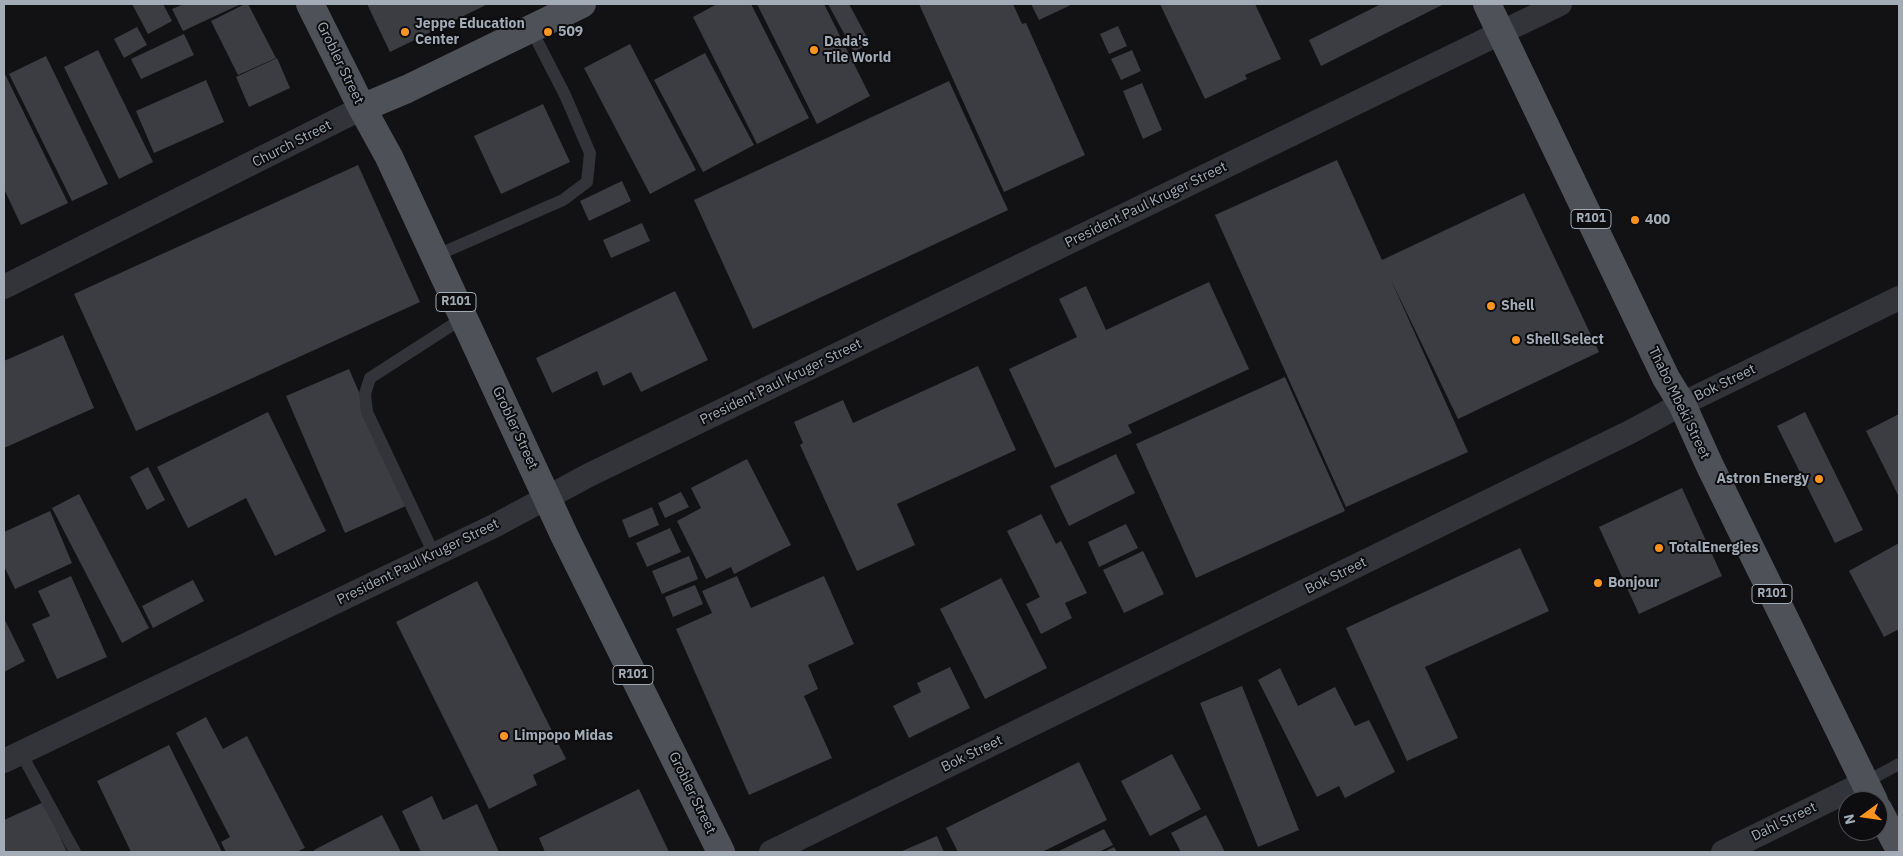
<!DOCTYPE html>
<style>
body{margin:0}
#map{position:relative;width:1903px;height:856px;overflow:hidden;background:#121214;font-family:"IBM Plex Sans",sans-serif}
canvas{display:block}
.frame{position:absolute;inset:0;border:5px solid #a2abb6;pointer-events:none}
.north{position:absolute;left:1838px;top:791px;width:50px;height:50px;box-sizing:border-box;background:#0d0d0f;border:1px solid #494c52;border-radius:50%;rotate:256deg;font-size:14px;font-weight:700;line-height:20px;text-align:center;color:#a2abb6}
.north::after{content:'';display:block;margin:auto;width:18px;height:22px;background:#ff941f;clip-path:polygon(50% 0,100% 100%,50% 72%,0 100%)}
</style>
<div id="map">
<canvas width="1903" height="856"></canvas>
<div class="frame"></div>
<div class="north">N</div>
</div>
<script>
const ctx = document.querySelector('canvas').getContext('2d');
ctx.lineJoin = 'round';
function fill(path, color) {
  ctx.fillStyle = color;
  ctx.fill(path, 'evenodd');
}
function toPath(rows) {
  const path = new Path2D();
  for (const r of rows) {
    path.moveTo(r[0], r[1]);
    for (let i = 2; i < r.length; i += 2) path.lineTo(r[i], r[i + 1]);
  }
  return path;
}
function stroke(path, color, width, dash) {
  ctx.strokeStyle = color;
  ctx.lineWidth = width;
  ctx.lineCap = dash ? 'butt' : 'round';
  ctx.setLineDash(dash || []);
  ctx.stroke(path);
}
function label(font, color, halo, rows, align = 'center') {
  ctx.font = font + ' "IBM Plex Sans",sans-serif';
  ctx.lineWidth = 4;
  ctx.setLineDash([]);
  ctx.textBaseline = 'middle';
  ctx.strokeStyle = halo;
  ctx.fillStyle = color;
  for (const [text, x, y, turn = 0] of rows) {
    ctx.save();
    ctx.translate(x, y);
    ctx.rotate((+turn || 0) * Math.PI / 180);
    ctx.textAlign = isNaN(turn) ? turn : align;
    if (halo) ctx.strokeText(text, 0, 0);
    ctx.fillText(text, 0, 0);
    ctx.restore();
  }
}
fill(toPath([
 [132,4,163,4,172,21,148,34],
 [184,4,241,4,183,31,172,9],
 [245,4,248,4,276,58,238,75,211,21],
 [367,4,488,4,390,52],
 [717,4,751,4,809,118,757,144,693,17],
 [757,4,824,4,870,96,817,124],
 [828,4,849,4,870,43,854,52],
 [919,4,1013,4,1022,24,1026,23,1085,155,1004,192],
 [1031,4,1073,4,1039,20],
 [1160,4,1255,4,1281,59,1245,75,1247,79,1205,99],
 [1381,4,1444,4,1321,66,1309,40],
 [1118,26,1127,46,1109,54,1100,34],
 [137,27,147,45,124,58,114,39],
 [184,34,194,55,141,79,131,59],
 [630,44,696,170,650,194,584,68],
 [98,50,153,162,119,179,64,67],
 [1132,50,1141,71,1121,80,1111,59],
 [705,53,754,145,703,172,654,80],
 [46,56,108,184,72,201,9,74],
 [277,58,290,88,249,107,236,77],
 [4,72,68,203,21,225,4,189],
 [206,80,224,122,154,153,136,111],
 [949,81,1008,210,753,329,694,200],
 [1142,83,1162,130,1143,139,1123,91],
 [543,104,570,162,501,194,474,136],
 [1337,160,1382,260,1524,193,1599,352,1458,419,1391,280,1468,452,1346,507,1215,215],
 [358,165,420,302,136,431,74,294],
 [622,181,631,201,589,221,580,201],
 [642,223,650,241,611,258,603,240],
 [1209,282,1249,369,1128,425,1132,433,1055,468,1009,369,1077,337,1059,299,1086,286,1106,330],
 [675,291,708,360,641,392,631,372,603,386,597,371,552,393,536,358],
 [63,335,94,408,4,448,4,361],
 [978,366,1016,450,897,504,915,545,857,571,800,445,803,443,794,422,843,400,853,423],
 [349,369,408,505,345,533,286,396],
 [1285,377,1345,511,1196,578,1136,444],
 [268,412,326,531,275,556,246,498,188,528,157,467],
 [1805,412,1863,530,1835,543,1777,426],
 [1899,414,1899,497,1866,431],
 [1116,454,1135,493,1069,526,1050,486],
 [747,459,791,545,734,574,731,567,706,579,677,521,701,508,691,488],
 [148,467,165,500,147,510,130,477],
 [1682,488,1722,576,1639,614,1599,527],
 [681,492,689,507,665,518,658,503],
 [79,494,149,628,122,643,52,508],
 [652,507,659,525,629,538,622,520],
 [50,511,72,563,15,589,4,566,4,532],
 [1041,514,1056,544,1061,541,1087,593,1065,603,1072,618,1041,634,1026,604,1040,597,1007,531],
 [1126,524,1138,548,1099,567,1088,542],
 [670,528,681,552,647,567,636,543],
 [1899,543,1899,629,1884,637,1849,571],
 [1520,548,1549,611,1425,667,1458,738,1407,761,1346,628],
 [1143,551,1164,594,1124,613,1103,570],
 [689,556,698,579,662,594,652,571],
 [71,576,107,657,57,679,32,624,50,616,38,591],
 [737,576,751,608,824,576,854,644,808,665,818,689,804,696,832,758,749,795,676,629,712,613,702,591],
 [1001,578,1047,668,985,699,940,609],
 [193,580,204,601,153,628,142,606],
 [477,581,566,759,533,775,537,785,489,809,396,622],
 [695,585,703,604,673,617,665,597],
 [4,618,25,661,4,672],
 [950,667,970,708,909,738,893,706,921,692,917,683],
 [1280,668,1298,706,1335,687,1355,726,1369,720,1395,772,1345,798,1339,786,1317,797,1258,680],
 [1242,686,1299,830,1258,847,1200,703],
 [206,717,223,749,247,736,305,848,296,852,226,852,221,842,230,837,176,733],
 [169,745,222,852,131,852,97,781],
 [1172,754,1201,809,1150,836,1121,781],
 [1079,762,1107,820,1042,852,958,852,946,828],
 [639,789,669,852,545,852,539,838],
 [432,796,443,820,477,804,499,852,421,852,402,811],
 [44,802,67,852,4,852,4,820],
 [382,815,401,852,315,852,314,850],
 [1206,815,1225,852,1181,852,1171,833],
 [1104,829,1113,845,1099,852,1057,852],
 [937,836,944,852,900,852],
 [1114,847,1117,852,1104,852]
]), '#3c3d42');
stroke(toPath([
 [435,256,563,200,587,182,590,153,565,95,531,29],
 [434,554,367,412,365,394,370,378,463,318],
 [21,753,75,852],
 [1864,783,1899,764]
]), '#333439', 12);
stroke(toPath([
 [4,287,362,108],
 [4,761,494,526,589,475,1560,4],
 [771,852,1630,432,1682,404,1899,298],
 [1723,852,1864,783]
]), '#333439', 24);
stroke(toPath([
 [310,4,362,108,389,157,565,537,721,852],
 [1487,4,1666,378,1682,404,1709,464,1874,801],
 [362,108,407,89,582,4],
 [1878,809,1899,848]
]), '#4e5258', 28);
for (const [x, y, r, color] of [
 [405,32,5,"#ff941f"],
 [548,32,5,"#ff941f"],
 [814,50,5,"#ff941f"],
 [1635,220,5,"#ff941f"],
 [1491,306,5,"#ff941f"],
 [1516,340,5,"#ff941f"],
 [1819,479,5,"#ff941f"],
 [1659,548,5,"#ff941f"],
 [1598,583,5,"#ff941f"],
 [504,736,5,"#ff941f"]
]) {
  const dot = new Path2D();
  dot.arc(x, y, r, 0, 2 * Math.PI);
  ctx.fillStyle = color;
  ctx.fill(dot);
  stroke(dot, '#0d0d0f', 2);
}
for (const [x, y, w] of [
 [1591,219,40],
 [456,302,40],
 [1772,594,40],
 [633,675,40]
]) {
  const box = new Path2D();
  box.roundRect(x - w / 2, y - 9.5, w, 19, 4);
  ctx.fillStyle = '#0d0d0f';
  ctx.fill(box);
  stroke(box, '#a2abb6', 1);
}
label('bold 12px', '#a2abb6', null, [
 ["R101",1591,219],
 ["R101",456,302],
 ["R101",1772,594],
 ["R101",633,675]
]);
label('bold 14px', '#a2abb6', '#0d0d0f', [
 ["Jeppe Education",415,24],
 ["Center",415,40],
 ["509",558,32],
 ["Dada's",824,42],
 ["Tile World",824,58],
 ["400",1645,220],
 ["Shell",1501,306],
 ["Shell Select",1526,340],
 ["Astron Energy",1809,479,"right"],
 ["TotalEnergies",1669,548],
 ["Bonjour",1608,583],
 ["Limpopo Midas",514,736]
], 'left');
label('14px', '#a2abb6', '#0d0d0f', [
 ["Grobler Street",340,63,64],
 ["Church Street",292,144,-27],
 ["President Paul Kruger Street",1146,205,-26],
 ["President Paul Kruger Street",781,382,-26],
 ["Bok Street",1725,383,-26],
 ["Thabo Mbeki Street",1679,403,64],
 ["Grobler Street",515,428,65],
 ["President Paul Kruger Street",418,562,-26],
 ["Bok Street",1336,576,-26],
 ["Bok Street",972,754,-26],
 ["Grobler Street",692,793,64],
 ["Dahl Street",1784,822,-26]
]);
</script>
